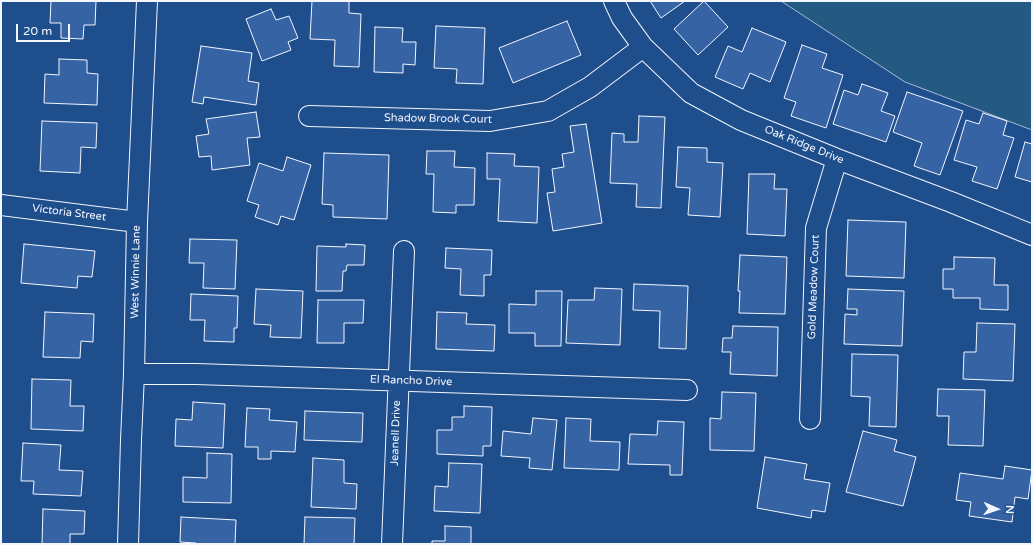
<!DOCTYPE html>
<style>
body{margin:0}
#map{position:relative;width:1033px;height:545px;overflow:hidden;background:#1f4e8c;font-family:"Varela Round",sans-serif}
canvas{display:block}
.frame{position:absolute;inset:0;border:2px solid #f2f6ff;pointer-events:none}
.north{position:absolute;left:977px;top:489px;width:40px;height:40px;-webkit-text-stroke:3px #1f4e8c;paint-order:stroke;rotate:92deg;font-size:11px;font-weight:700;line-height:16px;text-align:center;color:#f2f6ff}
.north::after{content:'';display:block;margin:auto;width:14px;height:18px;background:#f2f6ff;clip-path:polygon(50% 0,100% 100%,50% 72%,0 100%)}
.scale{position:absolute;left:16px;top:24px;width:54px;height:18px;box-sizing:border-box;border:2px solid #f2f6ff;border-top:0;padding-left:5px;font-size:12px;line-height:14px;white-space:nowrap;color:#f2f6ff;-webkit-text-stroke:3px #1f4e8c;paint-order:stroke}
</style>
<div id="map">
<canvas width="1033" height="545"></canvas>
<div class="frame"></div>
<div class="north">N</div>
<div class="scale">20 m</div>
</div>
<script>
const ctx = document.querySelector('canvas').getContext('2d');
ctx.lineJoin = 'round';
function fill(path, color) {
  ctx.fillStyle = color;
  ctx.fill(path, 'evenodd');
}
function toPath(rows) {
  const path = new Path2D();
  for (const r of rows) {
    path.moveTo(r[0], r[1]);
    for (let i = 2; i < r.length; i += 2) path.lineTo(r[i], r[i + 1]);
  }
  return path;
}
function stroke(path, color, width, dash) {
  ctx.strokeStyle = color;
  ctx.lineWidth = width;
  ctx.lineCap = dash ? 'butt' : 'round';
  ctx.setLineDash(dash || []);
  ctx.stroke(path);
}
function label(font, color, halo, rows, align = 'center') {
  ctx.font = font + ' "Varela Round",sans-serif';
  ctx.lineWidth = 3;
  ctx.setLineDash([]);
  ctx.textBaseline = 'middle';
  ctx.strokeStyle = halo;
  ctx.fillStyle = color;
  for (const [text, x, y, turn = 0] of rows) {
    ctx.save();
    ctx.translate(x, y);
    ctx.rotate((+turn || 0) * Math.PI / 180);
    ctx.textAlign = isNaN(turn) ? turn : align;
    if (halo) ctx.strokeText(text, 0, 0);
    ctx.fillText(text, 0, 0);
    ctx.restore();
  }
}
const green = toPath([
 [781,1,1032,1,1032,130,905,82,781,1]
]);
fill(green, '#245a82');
stroke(green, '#a8bbd7', 1);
const building = toPath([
 [51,1,96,1,95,25,84,25,83,39,61,38,61,23,50,23,51,1],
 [312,1,349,1,349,13,361,14,359,67,334,66,335,40,310,39,312,1],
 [650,1,685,1,661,18,650,1],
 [704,1,728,27,698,55,674,29,704,1],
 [271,9,276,20,289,16,298,38,288,42,291,50,262,61,246,19,271,9],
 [567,21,581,55,513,83,499,48,567,21],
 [436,26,485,28,483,84,456,83,457,69,434,68,436,26],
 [375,27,403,28,402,42,416,42,415,65,403,64,403,73,374,72,375,27],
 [752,28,786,42,770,82,750,73,743,89,715,77,728,46,742,52,752,28],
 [802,45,827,54,822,68,843,75,826,128,791,116,796,102,784,98,802,45],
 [201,46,252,53,248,81,259,83,256,105,204,97,203,104,192,102,201,46],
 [59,59,87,60,87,73,98,74,97,105,44,103,45,74,59,75,59,59],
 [862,84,888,93,881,111,895,116,886,142,833,124,844,90,858,95,862,84],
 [907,92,963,111,940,175,914,166,922,143,893,132,907,92],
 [256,112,260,137,247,138,250,165,212,170,211,156,199,157,196,136,209,134,206,119,256,112],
 [983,113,1007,121,1003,135,1014,138,997,189,972,181,977,167,954,160,966,120,979,124,983,113],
 [639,116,665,117,661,208,636,207,637,184,610,183,612,133,624,134,624,142,638,142,639,116],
 [42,121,97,123,96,148,81,147,80,173,40,171,42,121],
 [586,124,602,223,553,231,547,193,555,192,552,169,564,167,562,154,574,152,570,126,586,124],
 [1025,142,1032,144,1032,182,1015,177,1025,142],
 [678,147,707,148,707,162,723,163,720,217,688,215,690,188,676,187,678,147],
 [427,151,455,151,454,167,475,168,474,205,456,205,456,213,433,212,434,174,426,174,427,151],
 [324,153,389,155,387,219,333,217,333,205,322,204,324,153],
 [487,153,515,154,514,166,539,167,537,223,498,221,500,179,487,179,487,153],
 [287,157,311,165,294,220,281,216,278,225,255,217,259,205,247,201,259,163,283,171,287,157],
 [749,174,775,174,774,189,787,189,785,236,747,234,749,174],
 [848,220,906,222,904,278,846,276,848,220],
 [190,239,237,240,235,289,203,288,204,263,189,263,190,239],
 [24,244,95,251,92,277,78,276,77,288,21,283,24,244],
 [346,244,365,245,364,265,347,265,346,271,343,271,342,291,316,291,317,246,346,247,346,244],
 [446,248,492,250,491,275,484,275,484,296,460,295,461,269,445,268,446,248],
 [740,255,787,257,785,314,739,313,740,291,738,291,740,255],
 [954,257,995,258,994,285,1008,285,1008,310,980,309,980,298,953,298,953,289,943,289,943,269,954,269,954,257],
 [634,284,688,286,686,349,659,348,660,311,633,310,634,284],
 [595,288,622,289,620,345,566,343,568,300,594,300,595,288],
 [256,289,303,291,301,338,270,337,271,325,254,324,256,289],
 [848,289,904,291,902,346,844,344,845,314,857,315,857,309,847,309,848,289],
 [536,291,562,291,561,346,535,346,535,333,509,333,509,304,536,305,536,291],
 [191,294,238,296,237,328,234,328,234,342,204,341,205,320,190,320,191,294],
 [318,300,364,300,363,323,344,323,344,343,317,343,318,300],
 [45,312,94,314,93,342,81,341,80,358,43,357,45,312],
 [437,312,467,313,466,324,495,325,494,351,436,349,437,312],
 [977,323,1015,324,1013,381,963,379,964,352,976,352,977,323],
 [733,326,778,327,777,376,730,374,731,352,722,352,723,338,732,338,733,326],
 [852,354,898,355,896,427,869,426,870,397,851,396,852,354],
 [32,379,71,380,70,406,84,406,83,431,31,429,32,379],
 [938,389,985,390,983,446,948,445,949,416,937,416,938,389],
 [722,392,756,393,754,451,710,450,710,418,721,419,722,392],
 [193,402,225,404,223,448,175,446,176,419,192,420,193,402],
 [464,406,492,407,491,446,483,446,483,456,437,454,437,430,452,430,452,417,464,417,464,406],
 [247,408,270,409,269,420,297,422,295,452,271,451,271,459,258,459,258,447,245,447,247,408],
 [305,411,363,413,362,442,304,440,305,411],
 [533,418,557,420,552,470,529,468,530,458,501,456,503,431,531,434,533,418],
 [566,418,591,419,590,441,620,442,619,470,564,468,566,418],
 [658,421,684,422,682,475,670,475,670,465,628,464,630,434,657,435,658,421],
 [863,431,897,440,894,451,916,457,903,506,846,492,863,431],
 [23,443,61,445,59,470,83,471,81,496,33,494,34,481,21,481,23,443],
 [207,453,232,454,231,503,183,502,183,477,207,478,207,453],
 [765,457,807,464,804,479,830,483,825,512,812,510,811,518,757,508,765,457],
 [313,458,344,460,344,483,357,484,356,509,311,507,313,458],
 [449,463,482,464,480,513,434,511,435,486,448,487,449,463],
 [1005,466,1032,470,1028,499,1015,497,1012,522,969,516,971,502,956,500,960,473,1003,479,1005,466],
 [43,509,85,511,84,534,70,534,70,544,42,544,43,509],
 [181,517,236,520,235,544,196,544,196,543,180,542,181,517],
 [305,517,355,518,354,544,304,544,305,517],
 [445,526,471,527,471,544,432,544,432,541,445,541,445,526]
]);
fill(building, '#3563a3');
stroke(building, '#f2f6ff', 1);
const minor = toPath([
 [614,1,622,18,643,47,691,93,741,120,837,159,951,202,1032,235],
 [309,116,490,121,548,111,590,87,643,47],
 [1,205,137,222],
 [134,374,196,374,687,390],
 [810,419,816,228,837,159],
 [128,544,131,440,134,374,137,222,147,1],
 [392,544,404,251]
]);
stroke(minor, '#f2f6ff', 22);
stroke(minor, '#1f4e8c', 20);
label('11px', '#f2f6ff', '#1f4e8c', [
 ["Shadow Brook Court",438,119,1],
 ["Oak Ridge Drive",804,145,22],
 ["Victoria Street",69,213,7],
 ["West Winnie Lane",136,272,-89],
 ["Gold Meadow Court",814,287,-88],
 ["El Rancho Drive",411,381,2],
 ["Jeanell Drive",396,433,-88]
]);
</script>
